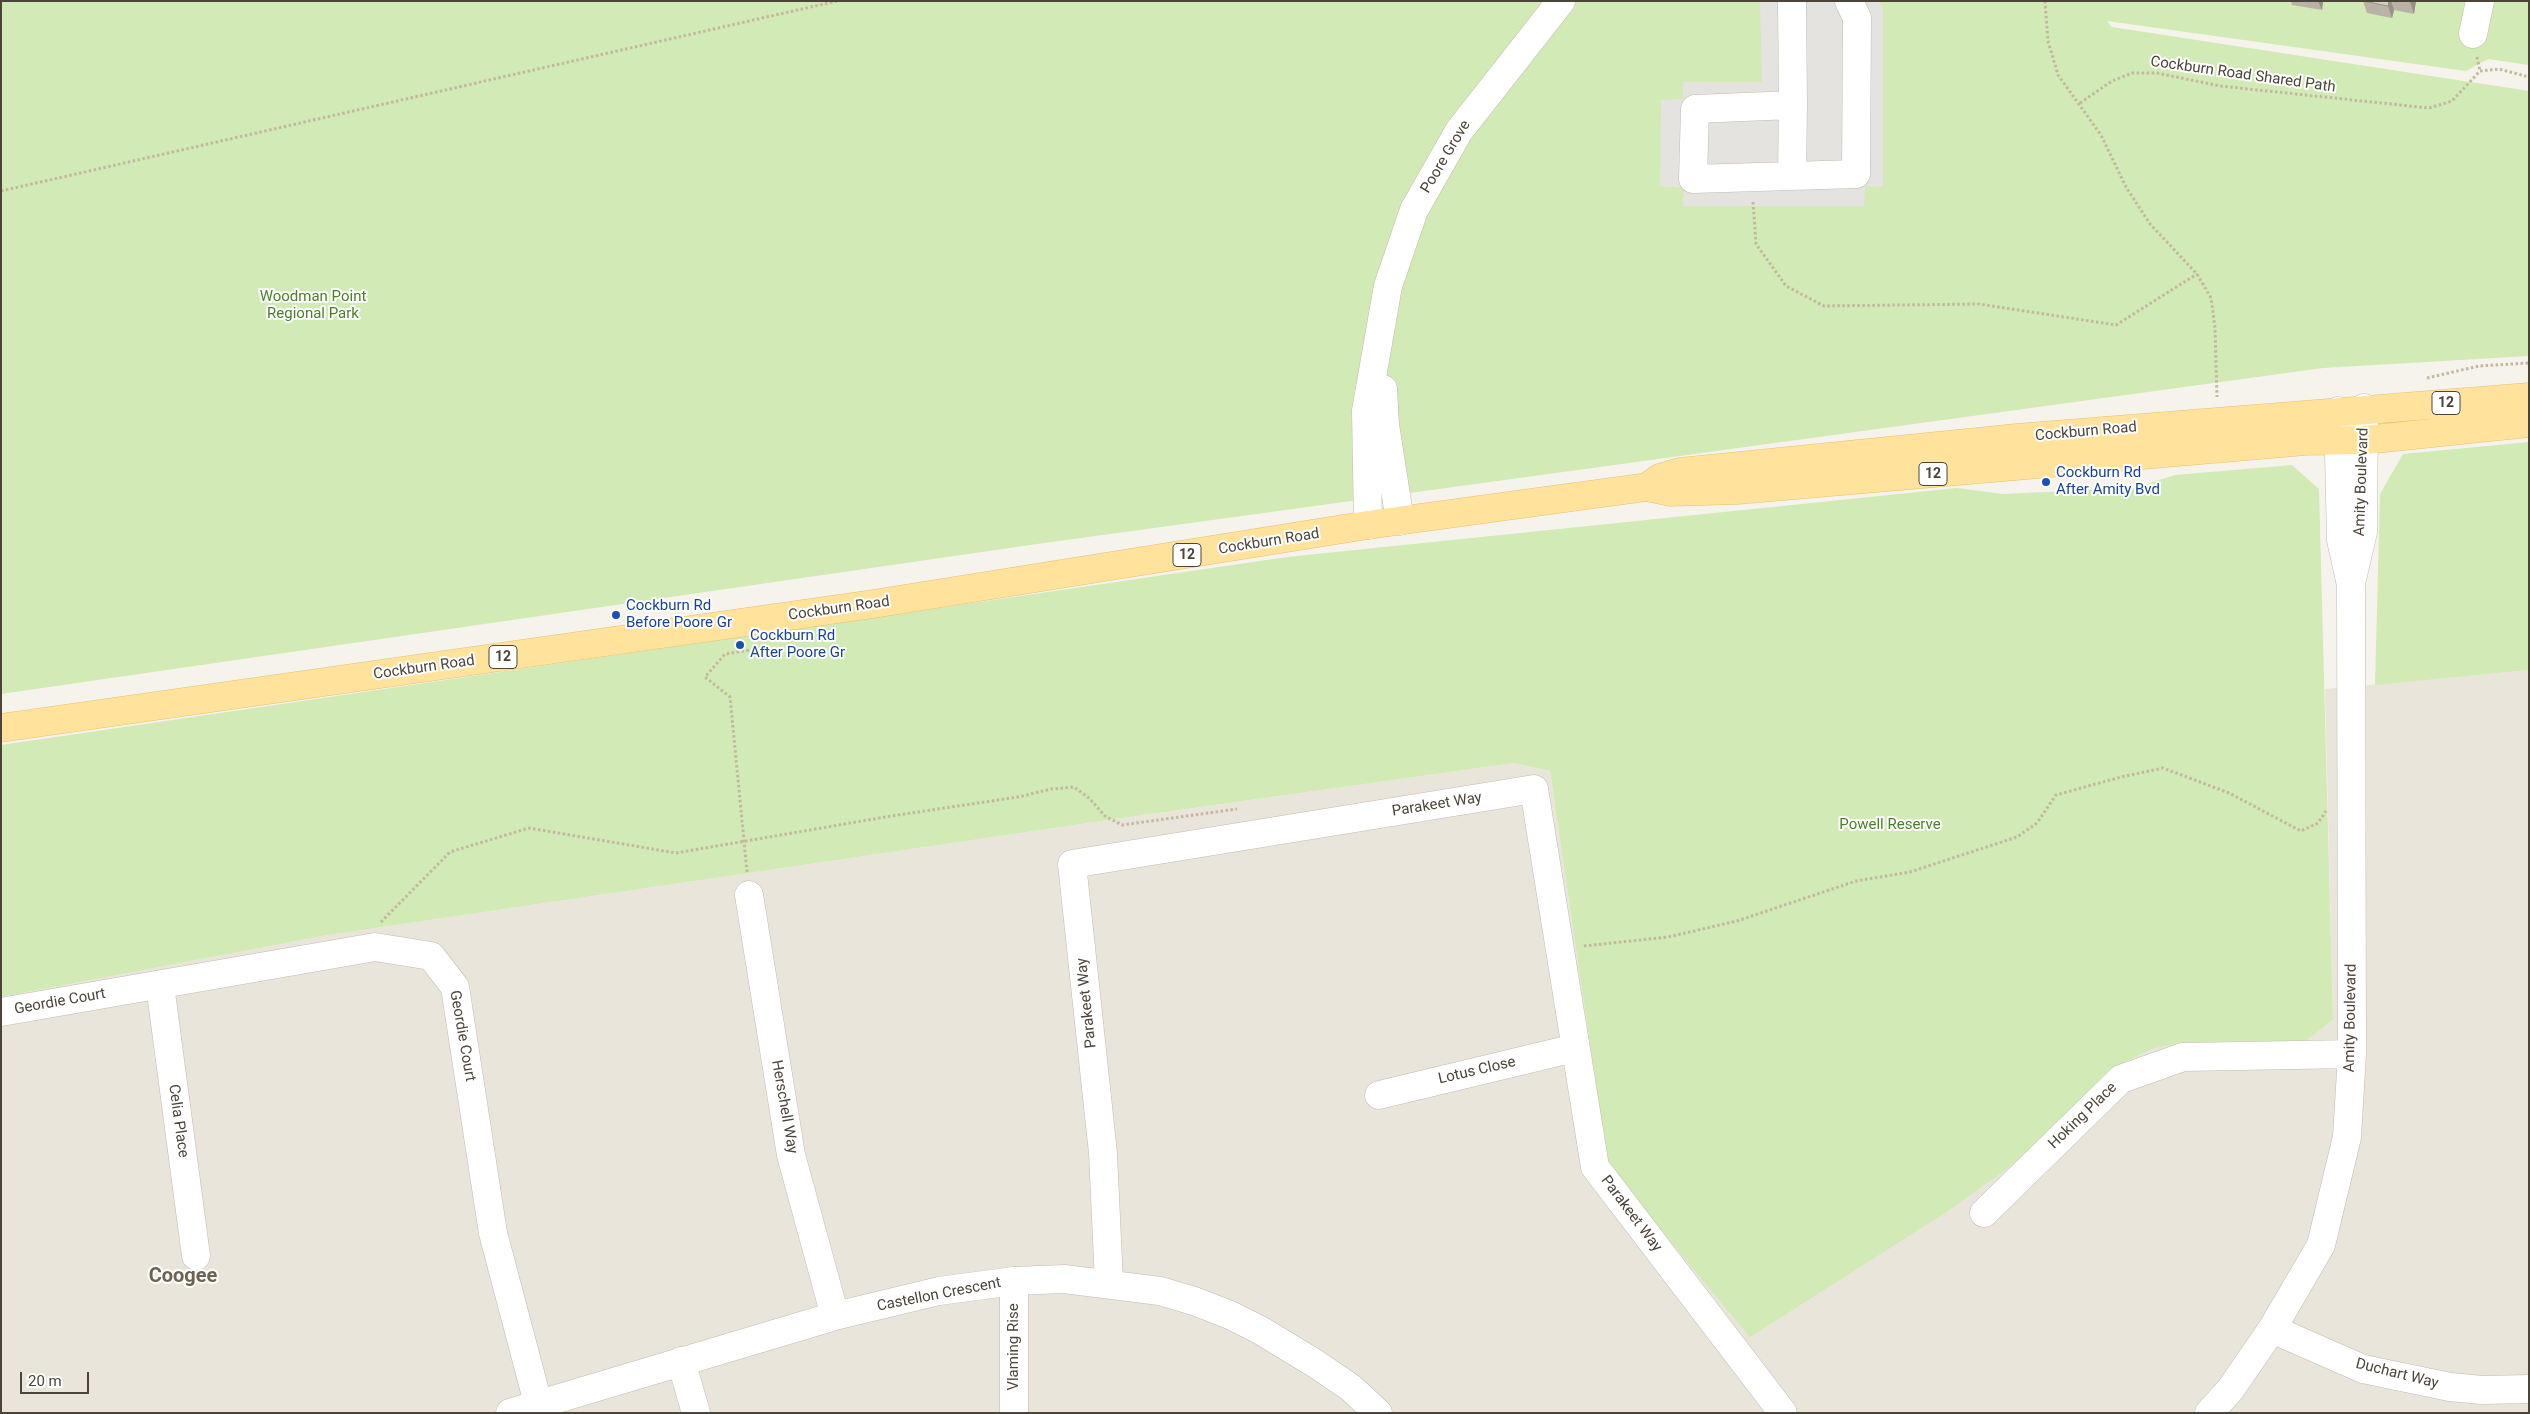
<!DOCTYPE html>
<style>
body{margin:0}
#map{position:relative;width:2530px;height:1414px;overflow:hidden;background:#f6f3ec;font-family:Roboto,sans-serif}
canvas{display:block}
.frame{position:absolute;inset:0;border:2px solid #4b4439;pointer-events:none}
.scale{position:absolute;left:20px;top:1372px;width:69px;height:22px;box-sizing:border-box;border:2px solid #4b4439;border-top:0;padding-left:6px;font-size:15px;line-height:18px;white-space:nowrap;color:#4b4439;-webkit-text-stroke:4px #fff;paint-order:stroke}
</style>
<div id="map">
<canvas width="2530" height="1414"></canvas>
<div class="frame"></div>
<div class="scale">20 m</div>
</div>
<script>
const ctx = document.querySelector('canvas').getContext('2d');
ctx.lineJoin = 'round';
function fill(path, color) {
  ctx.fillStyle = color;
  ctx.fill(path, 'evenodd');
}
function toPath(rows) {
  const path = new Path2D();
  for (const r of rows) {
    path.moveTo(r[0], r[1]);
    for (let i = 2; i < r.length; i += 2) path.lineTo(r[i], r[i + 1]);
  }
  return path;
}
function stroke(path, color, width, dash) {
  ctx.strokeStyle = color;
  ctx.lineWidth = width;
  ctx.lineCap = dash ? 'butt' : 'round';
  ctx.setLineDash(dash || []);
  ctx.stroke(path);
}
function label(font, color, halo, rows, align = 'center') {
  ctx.font = font + ' Roboto,sans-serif';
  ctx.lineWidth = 4;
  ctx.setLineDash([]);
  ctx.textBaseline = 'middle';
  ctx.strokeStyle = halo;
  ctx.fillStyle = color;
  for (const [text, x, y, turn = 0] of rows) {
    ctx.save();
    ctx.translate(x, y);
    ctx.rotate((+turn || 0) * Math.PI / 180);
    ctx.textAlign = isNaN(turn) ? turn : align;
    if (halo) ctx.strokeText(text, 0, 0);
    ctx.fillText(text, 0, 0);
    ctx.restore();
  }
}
fill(toPath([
 [2529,670,2529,1413,1,1413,1,997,328,935,1115,819,1514,763,1550,771,1608,1167,2021,1159,2110,1069,2152,1049,2184,1042,2306,1041,2333,1020,2325,689]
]), '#eae5da');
fill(toPath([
 [1,1,2529,1,2529,65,2488,59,2466,71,2107,21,2112,27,2529,91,2529,356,2323,368,1037,544,1,694],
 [2529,442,2529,670,2375,685,2380,494,2403,454],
 [2292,465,2319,489,2333,1020,2306,1041,2184,1042,2152,1049,2110,1069,2021,1159,1945,1213,1750,1337,1608,1167,1550,771,1514,763,1115,819,328,935,1,997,1,745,1287,557,1957,488,2003,494,2134,488,2175,475]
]), '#d2eab5');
fill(toPath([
 [1760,1,1879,1,1883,9,1883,187,1865,186,1864,206,1683,206,1684,188,1660,186,1661,100,1683,99,1683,82,1762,82]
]), '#e5e3e0');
const minor = toPath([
 [1792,1,1793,105,1695,109,1693,179,1856,174,1857,18,1849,1],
 [2473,34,2480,1],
 [1792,175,1793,105],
 [1383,389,1385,425,1400,521],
 [1368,525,1366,411,1388,286,1414,210,1459,131,1561,1],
 [2352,579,2363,532,2364,408],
 [749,895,791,1155,835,1316],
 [160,985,196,1256],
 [1,1012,375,947,431,956,455,987,493,1233,538,1403],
 [1379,1095,1575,1048],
 [1984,1213,2121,1079,2183,1057,2352,1054],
 [1014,1281,1014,1413],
 [1109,1283,1103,1153,1072,864,1534,789,1595,1167,1783,1413],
 [2272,1329,2363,1369,2450,1387,2482,1390,2529,1389],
 [681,1361,696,1413],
 [510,1413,835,1316,939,1291,1014,1281,1064,1279,1160,1291,1194,1301,1230,1315,1260,1330,1316,1364,1351,1388,1378,1413],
 [2209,1413,2230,1390,2272,1329,2321,1245,2347,1137,2352,1054,2351,585,2341,540,2338,411]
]);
const major = toPath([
 [1647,487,1660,478,1680,472,2017,438,2529,397],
 [1,728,873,604,1368,525,1647,487,1671,492,1737,490,2305,441,2365,440,2529,423]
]);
stroke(minor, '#c2bbae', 29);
stroke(major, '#e6c16a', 29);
stroke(toPath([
 [2045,1,2048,41,2058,75,2101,135,2126,187,2150,224,2197,274,2211,298,2215,328,2217,397],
 [2477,57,2480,71],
 [2080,103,2112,81,2132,73,2157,73,2220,86,2429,108,2452,101,2480,71,2499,69,2529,77],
 [1,191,837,1],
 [1753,202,1756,244,1786,286,1824,306,1979,304,2116,325,2197,274],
 [2427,378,2479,366,2529,363],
 [747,872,730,697,705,677,725,654,762,648],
 [381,922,450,852,529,828,676,853,891,816,1018,797,1051,789,1074,787,1089,798,1105,816,1122,825,1237,809],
 [1584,946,1668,937,1737,921,1856,881,1910,872,2017,837,2037,823,2056,795,2121,777,2163,768,2229,793,2301,831,2318,823,2326,811]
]), '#c4b79f', 3, [2.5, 2.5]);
stroke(minor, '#fff', 28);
stroke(major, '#ffe39c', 28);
fill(toPath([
 [2291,1,2323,1,2322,10,2292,5],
 [2363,1,2416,1,2414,14,2394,10,2392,18,2367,13]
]), '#bab2a6');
fill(toPath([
 [2318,1,2323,1,2322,10],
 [2389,1,2391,1,2394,10,2392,18,2388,6],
 [2410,1,2416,1,2414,14,2410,2]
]), '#979187');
const building = toPath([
 [2363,1,2389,1,2388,6,2363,1]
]);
fill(building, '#d8cfc1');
stroke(building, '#979187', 1);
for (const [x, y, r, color] of [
 [2046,482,5,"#1a4fb4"],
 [616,615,5,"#1a4fb4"],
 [740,645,5,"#1a4fb4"]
]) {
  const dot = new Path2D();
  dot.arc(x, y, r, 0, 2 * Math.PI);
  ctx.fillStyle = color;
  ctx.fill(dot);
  stroke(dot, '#fff', 2);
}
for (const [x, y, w] of [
 [2446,403,28],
 [1933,474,28],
 [1187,555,28],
 [503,657,28]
]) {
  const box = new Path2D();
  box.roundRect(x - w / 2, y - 11.5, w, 23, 4);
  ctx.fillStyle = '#fff';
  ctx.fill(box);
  stroke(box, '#4b4439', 1);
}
label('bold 14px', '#4b4439', null, [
 ["12",2446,403],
 ["12",1933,474],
 ["12",1187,555],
 ["12",503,657]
]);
label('15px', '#4b4439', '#fff', [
 ["Cockburn Road Shared Path",2243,75,8],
 ["Poore Grove",1446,157,-59],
 ["Cockburn Road",2086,432,-5],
 ["Amity Boulevard",2362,482,-88],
 ["Cockburn Road",1269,542,-9],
 ["Cockburn Road",839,609,-8],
 ["Cockburn Road",424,668,-8],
 ["Parakeet Way",1437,805,-9],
 ["Geordie Court",60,1002,-10],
 ["Parakeet Way",1087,1003,-96],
 ["Amity Boulevard",2351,1018,-89],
 ["Geordie Court",462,1036,80],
 ["Lotus Close",1477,1071,-13],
 ["Herschell Way",784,1107,80],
 ["Hoking Place",2083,1116,-44],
 ["Celia Place",178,1121,82],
 ["Parakeet Way",1631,1214,53],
 ["Castellon Crescent",939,1295,-11],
 ["Vlaming Rise",1014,1347,-90],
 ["Duchart Way",2397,1374,14]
]);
label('15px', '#4a7f2a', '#fff', [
 ["Woodman Point",313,297],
 ["Regional Park",313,314],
 ["Powell Reserve",1890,825]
]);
label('15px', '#164399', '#fff', [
 ["Cockburn Rd",2056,473],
 ["After Amity Bvd",2056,490],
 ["Cockburn Rd",626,606],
 ["Before Poore Gr",626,623],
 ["Cockburn Rd",750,636],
 ["After Poore Gr",750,653]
], 'left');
label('bold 20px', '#6e6250', '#fff', [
 ["Coogee",183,1277]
]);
</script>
